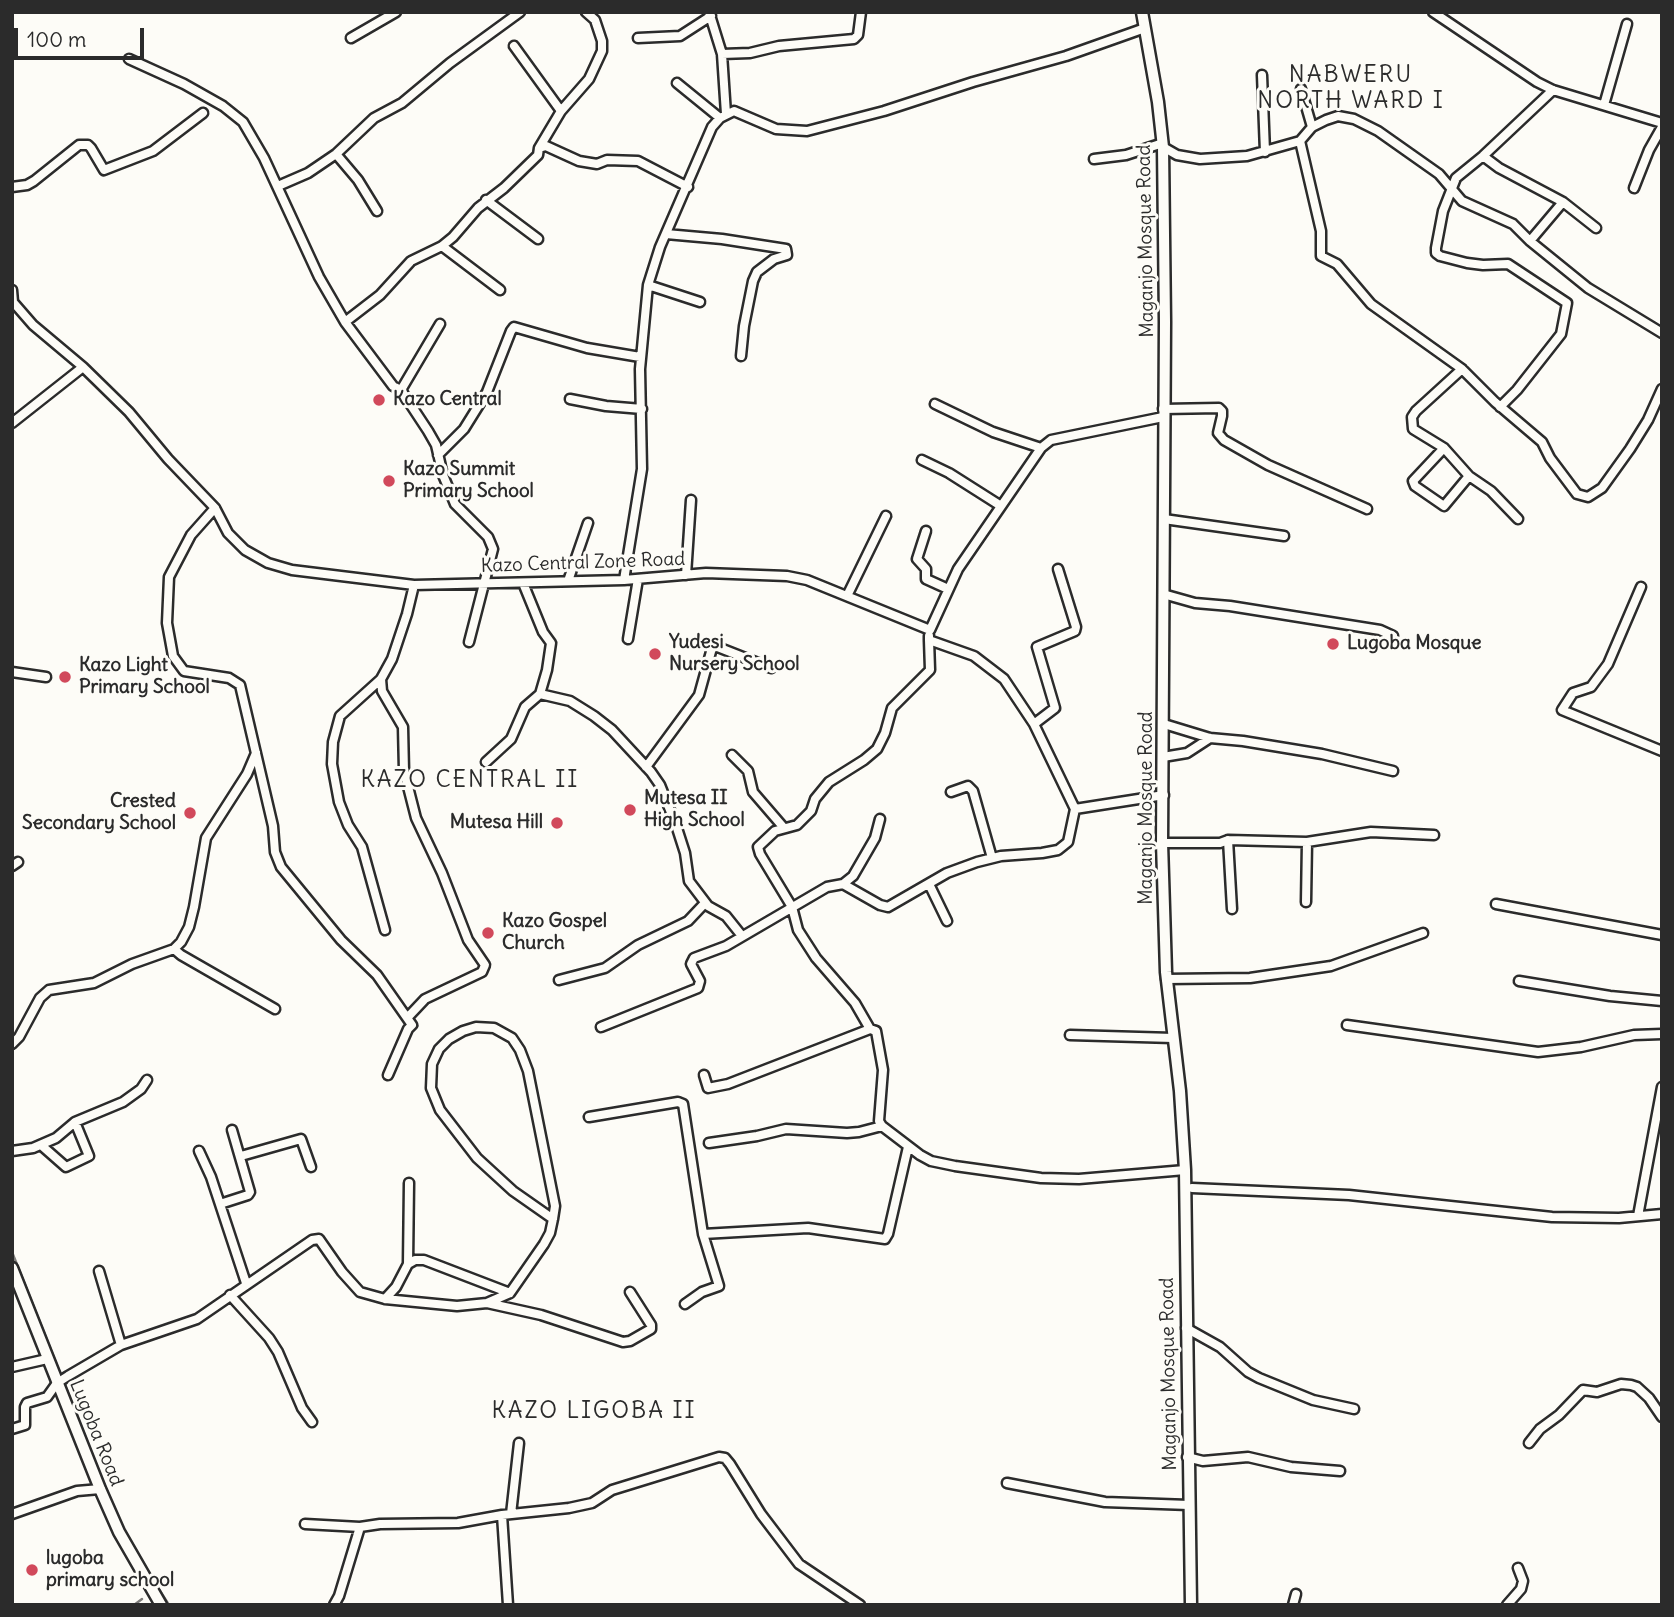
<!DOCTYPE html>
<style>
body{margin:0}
#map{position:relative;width:1674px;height:1617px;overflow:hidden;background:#fdfcf7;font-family:Delius,sans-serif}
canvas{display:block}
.frame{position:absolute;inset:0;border:14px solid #2b2b2b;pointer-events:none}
.scale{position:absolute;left:14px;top:28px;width:130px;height:32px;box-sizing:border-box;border:4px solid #2b2b2b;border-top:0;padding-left:9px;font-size:21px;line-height:24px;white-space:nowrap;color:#2b2b2b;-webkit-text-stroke:5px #fdfcf7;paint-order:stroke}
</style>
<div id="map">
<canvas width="1674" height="1617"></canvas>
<div class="frame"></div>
<div class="scale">100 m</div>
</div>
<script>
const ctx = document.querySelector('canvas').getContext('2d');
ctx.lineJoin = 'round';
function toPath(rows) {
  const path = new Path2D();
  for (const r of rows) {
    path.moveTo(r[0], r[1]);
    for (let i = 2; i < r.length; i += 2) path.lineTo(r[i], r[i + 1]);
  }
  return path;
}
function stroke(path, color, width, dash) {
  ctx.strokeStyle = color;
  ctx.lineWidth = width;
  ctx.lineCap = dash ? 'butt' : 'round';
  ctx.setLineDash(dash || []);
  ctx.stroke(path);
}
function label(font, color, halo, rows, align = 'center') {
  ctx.font = font + ' Delius,sans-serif';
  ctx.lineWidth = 6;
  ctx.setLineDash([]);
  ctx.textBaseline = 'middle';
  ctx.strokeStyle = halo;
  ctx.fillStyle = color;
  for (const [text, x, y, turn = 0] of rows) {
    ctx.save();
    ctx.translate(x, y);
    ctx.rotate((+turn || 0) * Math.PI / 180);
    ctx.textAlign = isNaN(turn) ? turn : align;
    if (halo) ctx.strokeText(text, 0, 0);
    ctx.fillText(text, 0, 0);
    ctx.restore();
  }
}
stroke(toPath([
 [12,1252,100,1474,122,1527,143,1564],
 [12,1371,37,1366],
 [12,1519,19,1515],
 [146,1569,169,1605],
 [134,1605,142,1599]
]), '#7e7d7b', 2.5);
const minor = toPath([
 [709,12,722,54,726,114],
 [1433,12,1537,82,1553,90,1662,123],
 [351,38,396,12],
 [638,38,680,36,711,16],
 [514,46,561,111],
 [722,54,750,53,779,46,854,39,858,35,861,12],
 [129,59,184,84,223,106,243,122,264,158,319,277,345,322,393,386,401,390,428,431,436,445,443,475,455,504,488,537,493,549,469,642],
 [1262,75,1265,152],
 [677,83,720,118,734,111,776,129,807,131,884,111,973,82,1066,56,1145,28],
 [1301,89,1312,127],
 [1604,105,1627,24],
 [1300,141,1321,231,1321,256,1337,264,1371,304,1462,369,1495,402,1542,442,1550,458,1577,494,1588,497,1602,488,1630,449,1648,420,1662,389],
 [1163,147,1177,155,1200,159,1247,156,1300,141,1312,127,1326,120,1338,116,1354,119,1378,131,1439,174,1462,201,1513,224,1530,241,1588,288,1662,333],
 [539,148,561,111,589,79,602,51,602,41,595,20,586,12],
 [336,154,358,180,377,211],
 [1483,156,1499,168,1563,202,1596,228],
 [1094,159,1126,155,1163,143],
 [278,186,308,173,336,154,374,118,402,103,450,63,520,12],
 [12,187,27,185,34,181,79,145,88,145,91,148,104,170,153,151,203,113],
 [1634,188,1649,150,1662,127],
 [486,200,538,239],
 [666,234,722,239,786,249,787,255,774,259,757,272,753,281,744,326,741,356],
 [1530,241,1563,202],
 [442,246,500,290],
 [648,285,700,302],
 [12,290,13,302,33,325,83,367,129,412,168,459,215,508,228,533,245,550,268,563,292,570,414,585,624,580,706,573,787,576,807,580,930,630,958,569,1041,448,1051,440,1163,417],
 [345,322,380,295,411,261,442,246,453,237,478,208,504,188,538,155,539,148,546,146,579,161,597,164,607,160,638,161,688,187],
 [1462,369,1416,411,1412,417,1413,429,1444,448,1469,476,1491,491,1518,519],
 [401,390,440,324],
 [570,399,606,406,642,409],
 [935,404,993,432,1041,448],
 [1500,407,1517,390,1561,334,1567,303,1508,264,1483,265,1467,263,1440,256,1436,253,1436,248,1443,211,1456,178,1483,156,1553,90],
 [1163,409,1219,408,1222,411,1222,416,1218,433,1224,440,1268,465,1367,509],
 [12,423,83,367],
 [1444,448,1413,481,1415,486,1444,506,1469,476],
 [438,455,464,429,487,392,511,331,514,327,587,348,640,357],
 [922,460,949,473,1001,506],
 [215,508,191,535,169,577,167,623,173,656,184,671,229,678,240,685,273,826,275,852,281,867,341,940,377,975,412,1025,408,1029,388,1075],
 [1164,519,1284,536],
 [926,531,917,559,926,569,926,579,948,589],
 [686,575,691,500],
 [624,580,642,469,640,369,648,285,660,247,712,127,720,118],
 [568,581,588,523],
 [1641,587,1608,664,1591,687,1573,693,1562,710,1662,751],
 [1163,594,1195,603,1230,606,1380,630,1393,636],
 [847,596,886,516],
 [929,636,929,640,974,656,1004,679,1034,724,1075,809],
 [628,639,638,579],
 [929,640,930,670,892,708,885,733,877,749,864,760,829,782,815,799,811,811,797,825,775,831,758,847,760,854,792,907,798,930,816,958,855,1003,870,1029,876,1031,883,1070,879,1121,882,1126,920,1155,931,1161,955,1166,1041,1178,1079,1179,1185,1170],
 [12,672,46,677],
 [381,679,382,691,403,727,404,771,416,818,442,873,468,940,485,965,482,972,425,999,408,1017],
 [540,694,570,701,594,716,612,730,651,772,660,785,676,825,685,853,689,881,708,906,726,916,742,936],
 [1034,724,1055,708,1037,647,1075,631,1076,627,1058,569],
 [1164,724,1210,738,1243,741,1322,754,1393,771],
 [732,755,748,771,753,792,784,828],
 [1163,757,1187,753,1210,738],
 [486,762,511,739,525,707,540,694,547,670,551,643,543,632,523,583],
 [646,767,699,695,712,648,715,646,771,668],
 [951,792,968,786,973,791,992,858],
 [1228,840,1232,909],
 [1162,843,1220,843,1228,840,1307,842,1371,832,1434,835],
 [12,866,18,862],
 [843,884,853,876,875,838,880,819],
 [929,884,947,921],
 [1306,902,1307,842],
 [1496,904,1662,935],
 [385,930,362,847,348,825,339,802,332,764,333,742,340,716,381,679,392,659,407,614,414,585],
 [174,949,181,942,189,927,194,907,206,838,247,774,256,753],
 [1166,979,1250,978,1331,966,1423,933],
 [559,980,605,968,638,945,688,921,705,903],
 [1519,981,1610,996,1662,1001],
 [1347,1025,1538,1052,1581,1047,1634,1035,1662,1034],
 [601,1027,698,988,700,981,691,964,694,958,726,946,827,887,843,884,880,905,888,907,947,873,977,862,1001,856,1042,853,1058,850,1068,842,1075,809,1164,795],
 [1070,1035,1173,1038],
 [12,1044,19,1037,40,998,49,990,94,983,132,964,174,949,181,955,275,1009],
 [704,1075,708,1088,728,1084,870,1029],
 [589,1117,678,1102,683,1104,703,1234,719,1286,702,1292,685,1304],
 [709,1143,757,1136,786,1129,847,1133,859,1132,882,1126],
 [41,1145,66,1167,89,1156,75,1122],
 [12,1151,33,1148,56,1138,75,1122,123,1102,141,1089,147,1080],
 [199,1151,211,1177,246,1283],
 [241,1156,301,1139,311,1167],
 [1192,1188,1349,1195,1552,1217,1619,1218,1662,1214],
 [220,1204,248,1195,250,1192,232,1130],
 [1638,1216,1662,1087],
 [703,1234,808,1228,885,1239,888,1234,908,1147],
 [408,1264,415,1260,424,1260,510,1293],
 [99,1271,121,1345],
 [230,1295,269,1338,278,1352,302,1408,312,1422],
 [385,1299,396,1287,408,1264,409,1183],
 [487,1303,541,1315,623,1342,630,1341,651,1329,651,1325,630,1292],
 [1186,1328,1220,1347,1248,1372,1259,1378,1313,1400,1354,1409],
 [12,1367,47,1359],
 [12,1429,25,1425,25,1407,27,1403,47,1397,57,1383,68,1376,121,1345,197,1319,312,1240,319,1239,342,1272,360,1292,385,1299,457,1306,487,1303,510,1293,544,1244,550,1233,553,1219,555,1206,528,1071,520,1050,512,1038,494,1028,476,1027,463,1031,449,1039,439,1049,432,1064,431,1088,440,1110,477,1158,513,1191,553,1219],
 [1529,1443,1540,1429,1559,1415,1583,1390,1597,1392,1621,1384,1631,1385,1637,1387,1649,1398,1662,1417],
 [1187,1457,1203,1461,1248,1457,1291,1467,1340,1471],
 [1007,1483,1105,1502,1189,1505],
 [12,1514,77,1491,100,1489],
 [511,1514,519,1443],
 [502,1515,508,1605],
 [305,1524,360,1527],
 [334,1605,339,1596,360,1527,380,1524,458,1523,502,1515,569,1508,592,1503,612,1490,719,1457,725,1458,730,1464,761,1514,799,1564,860,1605],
 [1293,1605,1296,1594],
 [1507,1605,1521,1589,1523,1581,1518,1568]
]);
const tertiary = toPath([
 [1142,12,1158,102,1163,147,1165,322,1162,843,1166,972,1180,1091,1185,1170,1191,1605],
 [12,1268,100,1489,119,1532,161,1605]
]);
stroke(minor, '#2b2b2b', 13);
stroke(tertiary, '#2b2b2b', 15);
stroke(minor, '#fdfcf7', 8);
stroke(tertiary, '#fdfcf7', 10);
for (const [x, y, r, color] of [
 [379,400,7,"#d1495b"],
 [389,481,7,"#d1495b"],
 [1333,644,7,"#d1495b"],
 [655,654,7,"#d1495b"],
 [65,677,7,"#d1495b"],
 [630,810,7,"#d1495b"],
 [190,813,7,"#d1495b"],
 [557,823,7,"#d1495b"],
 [488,933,7,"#d1495b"],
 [32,1570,7,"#d1495b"]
]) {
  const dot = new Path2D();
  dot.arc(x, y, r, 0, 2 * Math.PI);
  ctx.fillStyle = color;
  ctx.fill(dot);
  stroke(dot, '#fdfcf7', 2.5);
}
label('19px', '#2b2b2b', '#fdfcf7', [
 ["Maganjo Mosque Road",1146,241,-91],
 ["Kazo Central Zone Road",583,563,-2],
 ["Maganjo Mosque Road",1147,808,-90],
 ["Maganjo Mosque Road",1169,1374,-91],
 ["Lugoba Road",96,1433,68]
]);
label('bold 19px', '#2b2b2b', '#fdfcf7', [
 ["Kazo Central",393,400],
 ["Kazo Summit",403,470],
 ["Primary School",403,492],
 ["Yudesi",669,643],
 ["Nursery School",669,665],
 ["Lugoba Mosque",1347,644],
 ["Kazo Light",79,666],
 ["Primary School",79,688],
 ["Mutesa II",644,799],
 ["High School",644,821],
 ["Crested",176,802,"right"],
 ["Secondary School",176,824,"right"],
 ["Mutesa Hill",543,823,"right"],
 ["Kazo Gospel",502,922],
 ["Church",502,944],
 ["lugoba",46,1559],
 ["primary school",46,1581]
], 'left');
ctx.letterSpacing = '2px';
label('23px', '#2b2b2b', '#fdfcf7', [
 ["NABWERU",1351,75],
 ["NORTH WARD I",1351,101],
 ["KAZO CENTRAL II",470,780],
 ["KAZO LIGOBA II",594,1411]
]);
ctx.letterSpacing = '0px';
</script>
